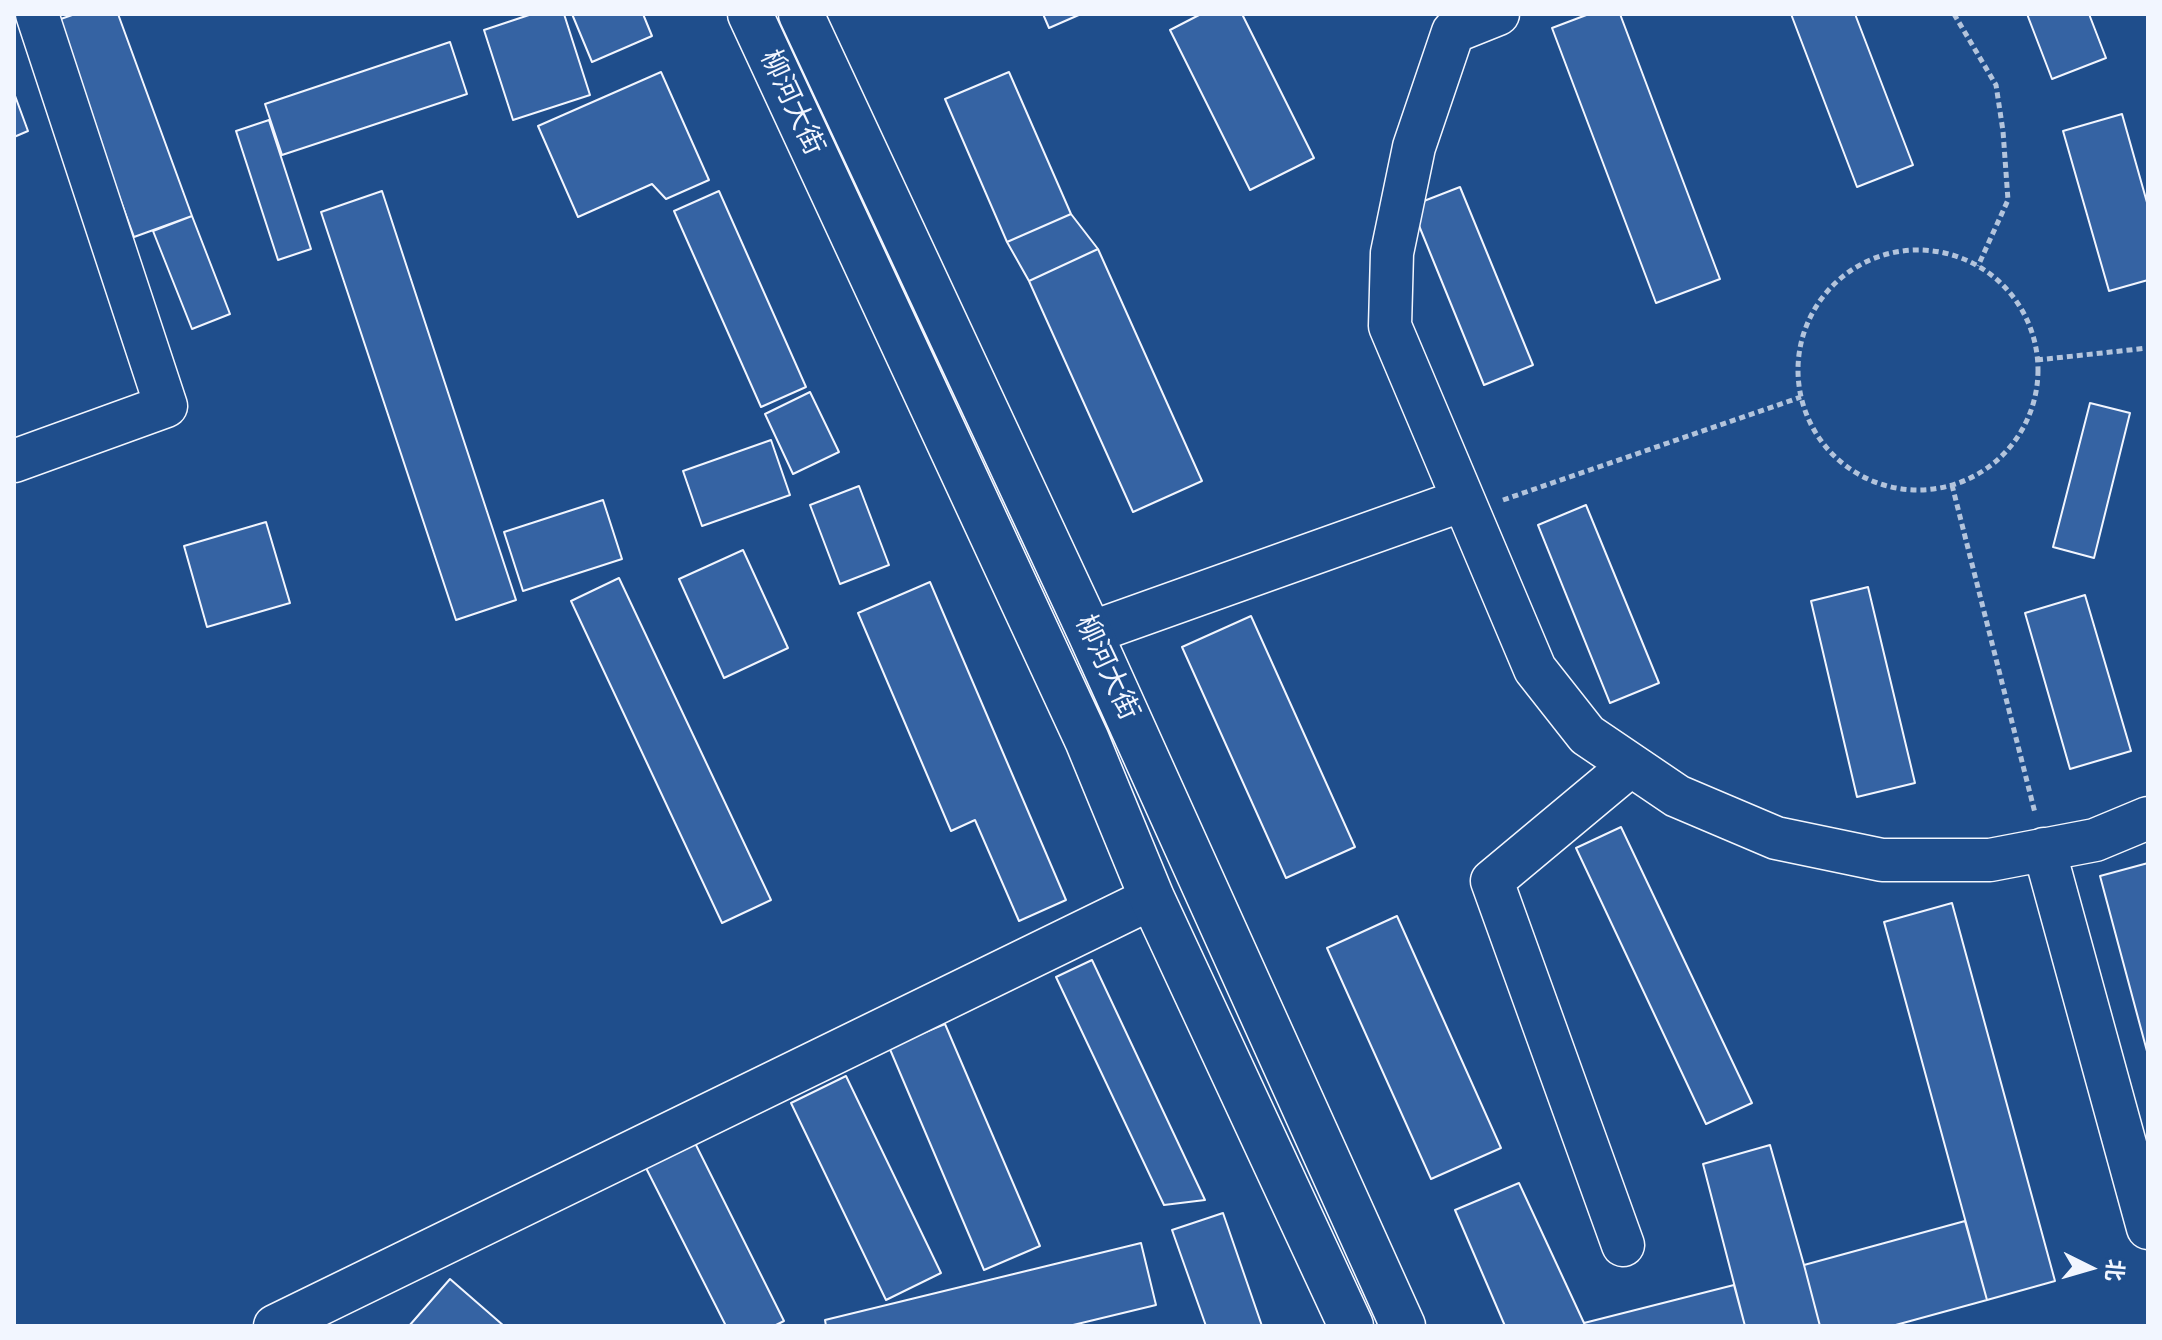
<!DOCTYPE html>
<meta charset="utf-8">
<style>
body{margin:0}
#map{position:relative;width:2162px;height:1340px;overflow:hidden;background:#1f4e8c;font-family:"Varela Round","Noto Sans SC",sans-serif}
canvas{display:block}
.frame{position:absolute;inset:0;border:16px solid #f2f6ff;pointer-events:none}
.north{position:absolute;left:2050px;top:1228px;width:80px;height:80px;-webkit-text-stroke:6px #1f4e8c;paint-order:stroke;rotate:95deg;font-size:22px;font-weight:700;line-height:32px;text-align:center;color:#f2f6ff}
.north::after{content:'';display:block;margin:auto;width:28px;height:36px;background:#f2f6ff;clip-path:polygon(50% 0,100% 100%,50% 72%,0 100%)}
</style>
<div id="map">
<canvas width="2162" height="1340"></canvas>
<div class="frame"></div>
<div class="north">北</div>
</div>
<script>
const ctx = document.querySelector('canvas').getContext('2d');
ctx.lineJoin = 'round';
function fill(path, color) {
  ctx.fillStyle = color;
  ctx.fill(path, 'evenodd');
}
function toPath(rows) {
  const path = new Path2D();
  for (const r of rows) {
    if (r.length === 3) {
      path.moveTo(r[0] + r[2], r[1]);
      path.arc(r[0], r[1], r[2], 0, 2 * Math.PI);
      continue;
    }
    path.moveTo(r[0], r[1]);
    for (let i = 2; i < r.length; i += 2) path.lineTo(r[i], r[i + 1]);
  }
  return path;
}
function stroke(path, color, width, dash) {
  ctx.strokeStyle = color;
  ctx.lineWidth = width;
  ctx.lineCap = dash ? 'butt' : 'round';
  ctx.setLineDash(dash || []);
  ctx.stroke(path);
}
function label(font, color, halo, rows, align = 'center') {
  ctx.font = font + ' "Varela Round","Noto Sans SC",sans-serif';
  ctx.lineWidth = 6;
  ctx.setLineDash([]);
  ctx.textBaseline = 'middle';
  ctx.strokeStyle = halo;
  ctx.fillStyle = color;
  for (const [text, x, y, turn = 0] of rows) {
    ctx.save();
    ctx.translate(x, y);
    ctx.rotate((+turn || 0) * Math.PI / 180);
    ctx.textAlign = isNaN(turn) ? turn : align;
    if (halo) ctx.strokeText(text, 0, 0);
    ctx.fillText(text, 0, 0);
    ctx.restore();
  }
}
const building = toPath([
 [75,14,118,14,192,216,134,237,55,21,75,14],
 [532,14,564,14,590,95,513,120,484,30,532,14],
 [572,14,643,14,652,36,592,62,572,14],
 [1043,14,1081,14,1049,28,1043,14],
 [1201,14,1242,14,1314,158,1250,190,1170,30,1201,14],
 [1589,14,1620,14,1720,279,1656,303,1552,28,1589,14],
 [1791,14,1855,14,1913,165,1857,187,1791,14],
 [2027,14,2089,14,2106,58,2052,79,2027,14],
 [450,42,467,94,282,155,265,104,450,42],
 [661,72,709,180,666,199,652,184,578,217,538,126,661,72],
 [1009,72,1071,214,1007,242,945,99,1009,72],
 [14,93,28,131,14,137,14,93],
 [2122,114,2148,206,2148,280,2109,291,2063,131,2122,114],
 [269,120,311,249,278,260,236,131,269,120],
 [1460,187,1533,365,1484,385,1411,206,1460,187],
 [382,191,516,600,456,620,321,212,382,191],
 [719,191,806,387,761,407,674,211,719,191],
 [1071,214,1098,249,1029,281,1007,242,1071,214],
 [192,216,230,314,192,329,153,231,192,216],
 [1098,249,1202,481,1133,512,1029,281,1098,249],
 [810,392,839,452,793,474,765,414,810,392],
 [2090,403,2130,413,2094,558,2053,547,2090,403],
 [771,440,790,495,702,526,683,471,771,440],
 [859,486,889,565,840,584,810,505,859,486],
 [603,500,622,559,523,591,504,532,603,500],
 [1586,505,1659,683,1610,703,1538,525,1586,505],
 [266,522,290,603,207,627,184,546,266,522],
 [743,550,788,648,724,678,679,579,743,550],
 [619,578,771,900,722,923,571,601,619,578],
 [930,582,1066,900,1019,921,975,820,951,831,858,613,930,582],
 [1868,587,1915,783,1857,797,1811,601,1868,587],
 [2085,595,2131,751,2070,769,2025,613,2085,595],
 [1251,616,1355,847,1286,878,1182,647,1251,616],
 [1621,827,1752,1103,1706,1124,1576,848,1621,827],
 [2148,863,2148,1055,2100,876,2148,863],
 [1952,903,2055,1281,1987,1300,1884,922,1952,903],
 [1397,916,1501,1148,1431,1179,1327,948,1397,916],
 [1092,960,1205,1200,1164,1205,1056,977,1092,960],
 [945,1024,1040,1246,984,1270,889,1047,945,1024],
 [846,1076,941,1273,886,1300,791,1103,846,1076],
 [694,1141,784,1321,774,1326,726,1326,645,1166,694,1141],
 [1770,1145,1804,1265,1820,1326,1745,1326,1703,1164,1770,1145],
 [1519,1183,1584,1323,1585,1326,1505,1326,1455,1210,1519,1183],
 [1223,1213,1262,1326,1206,1326,1172,1230,1223,1213],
 [1965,1221,1987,1300,1892,1326,1820,1326,1804,1265,1965,1221],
 [1141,1243,1156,1305,1069,1326,826,1326,825,1320,1141,1243],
 [450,1279,504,1326,409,1326,450,1279],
 [1734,1285,1745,1326,1585,1326,1584,1323,1734,1285]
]);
fill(building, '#3563a3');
stroke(building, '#f2f6ff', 2);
const minor = toPath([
 [1498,14,1453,32,1414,147,1392,253,1390,326,1535,669,1587,735,1677,796,1776,838,1882,860,1990,860,2095,840,2148,818],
 [14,461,166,406,37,14],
 [1090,633,1463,500],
 [2044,849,2148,1228],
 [1623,1245,1492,881,1631,765],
 [275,1326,1152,898]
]);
const major = toPath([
 [750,14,1087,740,1152,898,1351,1326],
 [801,14,1090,633,1403,1326]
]);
stroke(minor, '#f2f6ff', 45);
stroke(major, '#f2f6ff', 47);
stroke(toPath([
 [1954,14,1996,85,2003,131,2008,200,1978,266],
 [1918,370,120],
 [2037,360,2148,348],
 [1952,485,2035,813],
 [1503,500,1801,397]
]), '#b3c4dc', 5, [6, 4]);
stroke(minor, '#1f4e8c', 42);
stroke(major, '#1f4e8c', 44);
label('28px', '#f2f6ff', '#1f4e8c', [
 ["柳河大街",791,103,65],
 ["柳河大街",1106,668,65]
]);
</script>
